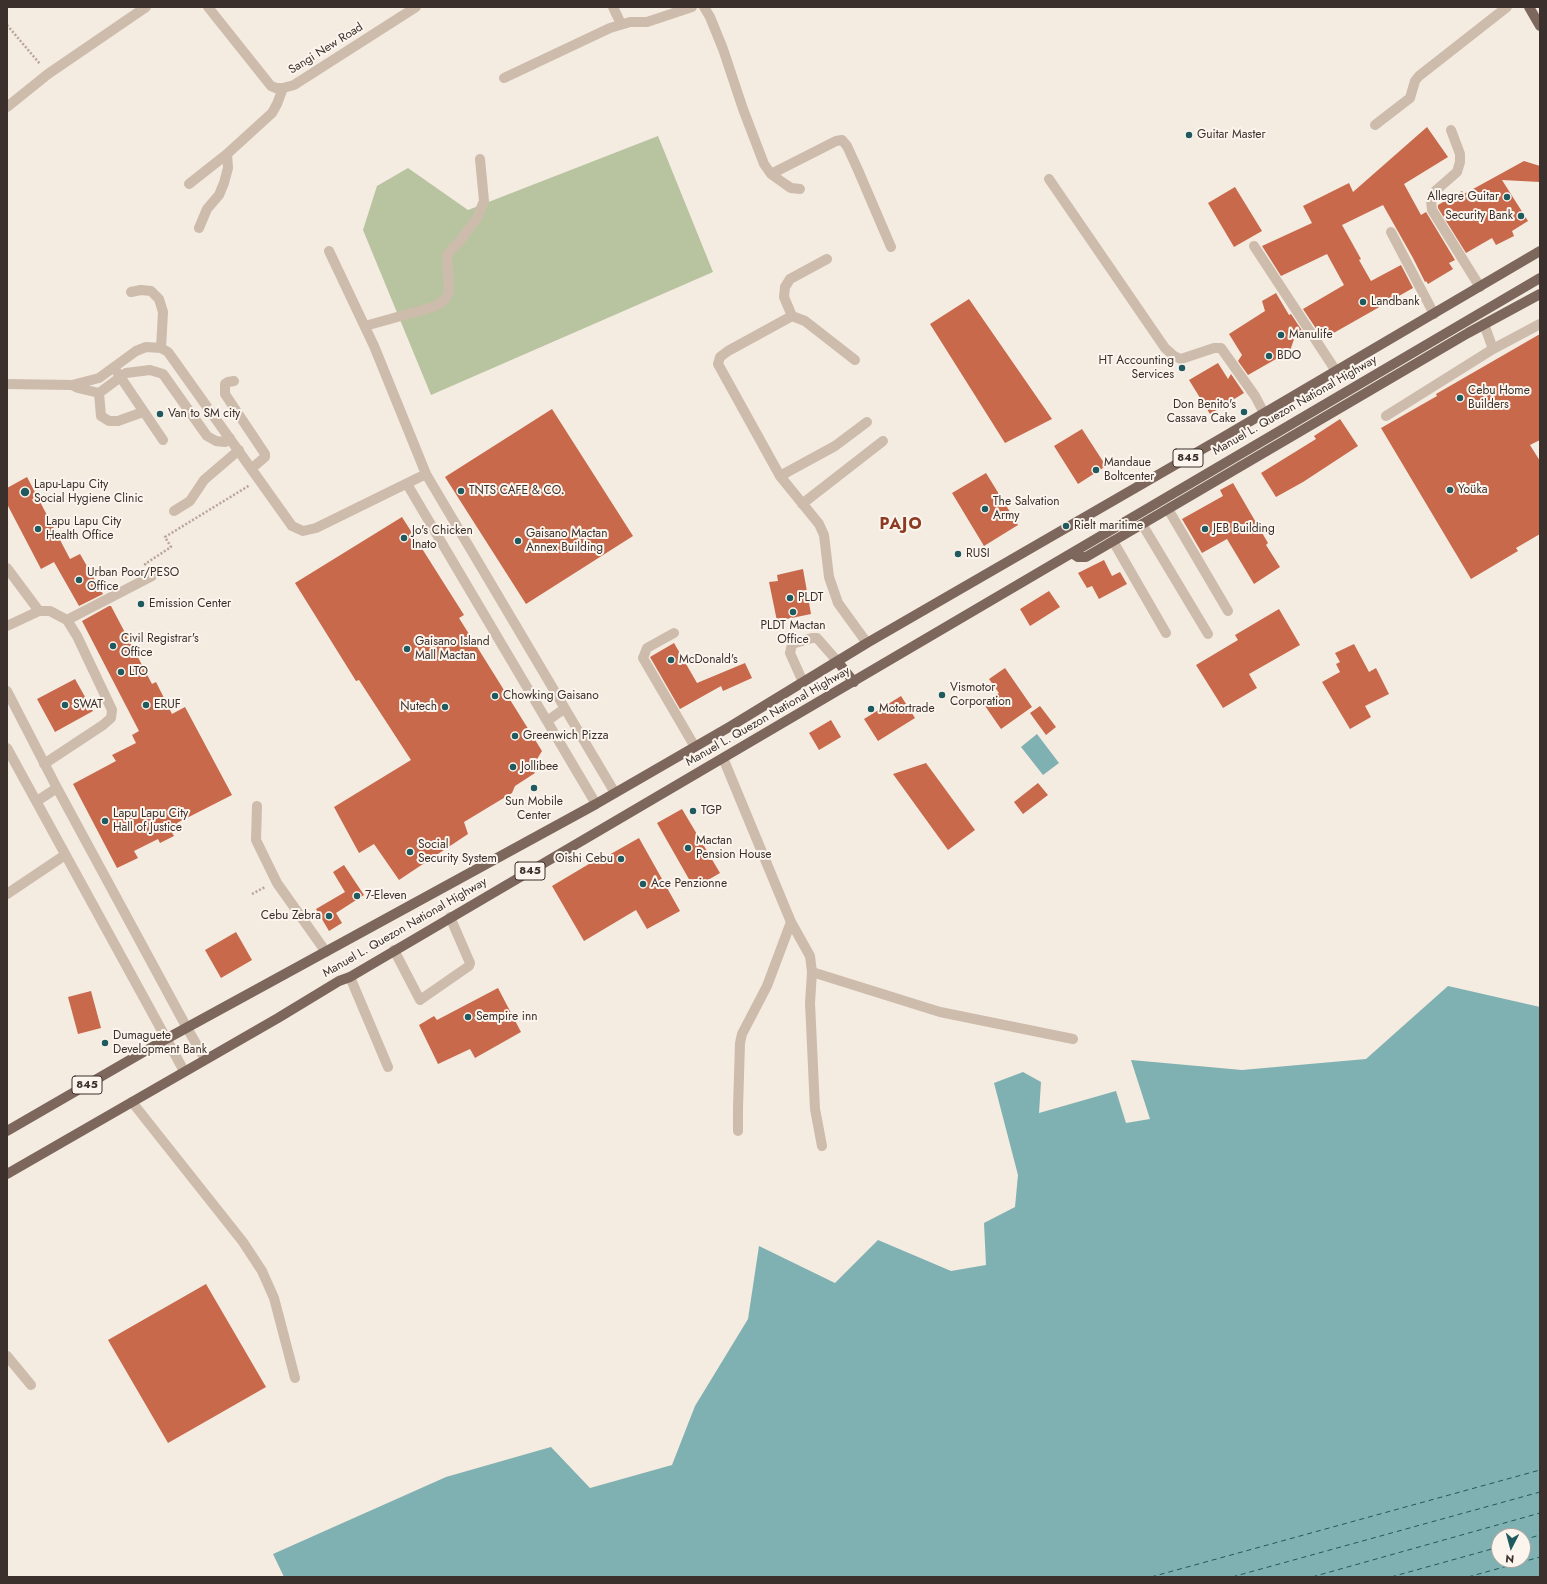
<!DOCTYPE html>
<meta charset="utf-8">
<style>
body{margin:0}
#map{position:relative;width:1547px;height:1584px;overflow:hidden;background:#f4ebe1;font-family:Jost,sans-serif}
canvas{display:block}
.frame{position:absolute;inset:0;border:8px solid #3b302b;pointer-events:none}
.north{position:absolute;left:1491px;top:1528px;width:40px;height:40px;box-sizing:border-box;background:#fbf5ee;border:1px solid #aea6a0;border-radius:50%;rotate:186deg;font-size:11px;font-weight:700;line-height:16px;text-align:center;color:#3b302b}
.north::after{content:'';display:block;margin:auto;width:14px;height:18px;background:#1f5a5e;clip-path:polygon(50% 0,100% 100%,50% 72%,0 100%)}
</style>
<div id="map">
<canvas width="1547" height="1584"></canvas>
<div class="frame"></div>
<div class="north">N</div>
</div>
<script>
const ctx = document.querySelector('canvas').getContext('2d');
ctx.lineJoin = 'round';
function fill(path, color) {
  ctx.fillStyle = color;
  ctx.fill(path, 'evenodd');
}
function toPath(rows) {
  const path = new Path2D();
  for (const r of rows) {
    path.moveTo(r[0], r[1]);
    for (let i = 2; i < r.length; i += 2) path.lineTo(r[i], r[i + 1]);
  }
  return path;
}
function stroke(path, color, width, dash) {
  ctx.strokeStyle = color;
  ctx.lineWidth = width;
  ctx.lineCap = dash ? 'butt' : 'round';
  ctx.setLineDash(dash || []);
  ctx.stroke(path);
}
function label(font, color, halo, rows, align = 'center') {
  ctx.font = font + ' Jost,sans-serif';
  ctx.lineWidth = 4;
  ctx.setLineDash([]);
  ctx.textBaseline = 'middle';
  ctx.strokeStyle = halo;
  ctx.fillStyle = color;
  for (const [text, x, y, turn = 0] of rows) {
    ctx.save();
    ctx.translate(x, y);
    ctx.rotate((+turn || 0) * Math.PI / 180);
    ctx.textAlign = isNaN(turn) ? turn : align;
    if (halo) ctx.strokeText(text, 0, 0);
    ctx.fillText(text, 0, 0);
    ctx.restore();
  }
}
fill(toPath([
 [658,136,713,272,431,395,363,230,377,186,408,168,468,210]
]), '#b8c4a0');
fill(toPath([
 [1037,734,1059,763,1043,775,1021,747],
 [1448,986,1540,1007,1540,1577,284,1577,273,1554,446,1477,551,1447,590,1488,672,1465,695,1406,748,1319,759,1246,835,1283,878,1240,951,1271,986,1265,984,1223,1015,1207,1018,1175,994,1083,1023,1072,1041,1082,1039,1113,1116,1091,1126,1123,1150,1119,1131,1060,1242,1070,1366,1059],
 [1499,1536,1523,1536,1523,1560,1499,1560]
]), '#7fb0b2');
stroke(toPath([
 [1523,1540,1540,1535],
 [1151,1577,1540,1470],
 [1232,1577,1540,1492],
 [1312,1577,1540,1513],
 [1391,1577,1499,1547],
 [1468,1577,1540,1557]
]), '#1f5a5e', 1, [5, 4]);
fill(toPath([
 [1427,127,1448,157,1404,184,1421,215,1426,212,1455,260,1449,263,1453,269,1428,284,1426,281,1425,282,1413,258,1383,205,1342,225,1361,259,1359,260,1371,281,1401,265,1413,288,1323,339,1303,309,1344,285,1327,254,1281,276,1262,246,1312,223,1303,206,1349,183,1353,192],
 [1524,161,1540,166,1540,182,1502,180,1528,221,1512,231,1514,236,1496,245,1492,238,1466,253,1438,208,1438,205,1462,191,1464,194],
 [1235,187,1262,231,1234,247,1208,203],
 [1276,293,1289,315,1291,314,1303,332,1295,336,1290,351,1248,375,1238,361,1242,355,1229,334,1265,311,1262,301],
 [969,299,1052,419,1005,443,930,324],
 [1540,334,1540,440,1530,445,1540,461,1540,534,1516,548,1518,551,1471,579,1381,428,1437,396,1436,394],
 [1218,363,1228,379,1231,374,1244,393,1210,414,1189,380],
 [552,409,633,536,526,604,445,477],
 [1340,419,1358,446,1303,482,1276,497,1261,473,1316,439,1314,436],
 [1082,429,1106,466,1078,484,1054,446],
 [986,473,1018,525,984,546,952,493],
 [27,477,70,559,80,554,103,594,79,606,54,562,41,569,7,504,7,488],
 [1233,483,1268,543,1266,545,1280,567,1254,584,1227,539,1202,553,1182,519,1223,496,1220,490],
 [402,517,464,615,459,618,542,751,531,769,535,773,515,786,512,793,464,822,468,834,399,880,374,844,359,853,334,807,411,760,359,680,356,681,295,583],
 [1104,560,1112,576,1120,572,1127,584,1099,599,1092,586,1087,588,1078,573],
 [803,569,811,614,777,621,769,582,778,581,777,575],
 [1049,591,1060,607,1030,626,1020,609],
 [109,606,111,606,152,684,156,682,172,714,185,707,232,795,177,823,179,827,171,831,174,836,160,843,158,839,134,851,138,858,117,868,73,784,116,761,112,755,136,743,132,735,139,731,82,621],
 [1279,609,1300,645,1249,674,1257,688,1223,708,1196,665,1238,640,1235,635],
 [674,643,697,683,745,663,752,678,723,691,721,686,680,709,650,657],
 [1354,644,1369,672,1376,668,1389,694,1365,706,1371,717,1350,729,1322,682,1340,672,1336,664,1340,662,1335,653],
 [1005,668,1032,707,1001,729,983,703,999,693,989,679],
 [75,679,93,711,55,732,37,699],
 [901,696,915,718,878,741,864,719],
 [1040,706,1056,727,1046,735,1030,713],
 [831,720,841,737,819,750,809,733],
 [926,763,975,830,948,850,893,774],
 [1038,783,1048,795,1023,814,1014,802],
 [682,809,720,873,694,888,657,823],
 [639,838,680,911,647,929,636,910,584,941,552,886,599,858,600,860],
 [344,865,364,895,336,913,342,923,329,931,316,909,345,892,333,872],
 [236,932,252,960,221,978,205,950],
 [498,988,521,1032,475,1058,470,1049,438,1064,419,1025,434,1016,437,1020],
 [91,991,101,1028,78,1034,68,997],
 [206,1284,266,1387,168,1443,108,1340]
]), '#c8694b');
stroke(toPath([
 [7,25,40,64],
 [146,565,145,564,171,547,165,537,250,485],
 [252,894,265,887]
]), '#b9a596', 2.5, [2, 2]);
stroke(toPath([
 [208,7,271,86,276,88,283,88,294,85,416,7],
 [613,7,621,24],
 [704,7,710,17,723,49,743,109,764,164,771,174,785,184,791,188,800,189],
 [504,78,610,28,630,22,647,22,692,7],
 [7,107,48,74,146,7],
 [1375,125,1410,98,1415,81,1419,76,1507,7],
 [1451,130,1460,154,1460,162,1457,172,1434,192,1431,200,1432,210,1480,287],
 [771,174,836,141,842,140,847,146,858,170,891,247],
 [1049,179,1165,348,1174,356,1181,359,1214,348,1221,348,1255,396,1264,413],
 [189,184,227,154,272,113,277,104,283,88],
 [199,228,207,209,219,195,224,183,228,168,227,154],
 [1391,232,1434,314],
 [1254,246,1336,371],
 [329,251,374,346,426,474,615,793],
 [827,259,790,279,785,287,784,297,792,316,805,321,855,360],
 [131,292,141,290,151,291,159,299,163,312,161,348],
 [792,316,728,351,720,357,718,364,780,476,819,524,824,535,829,577,838,603,867,643],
 [1484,324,1493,349],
 [365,326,433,307,441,303,446,298,449,291,447,256,451,250,459,242,477,218,484,201,480,159],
 [117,372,163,440],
 [234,381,228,382,225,384,225,394,265,454,265,457,252,468],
 [7,384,72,385,99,378,136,351,146,347,161,348,168,352,292,526,303,531,316,528,426,474],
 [72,385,78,388,99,393,126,373,150,370,163,374,207,436,216,441,225,442,230,438],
 [99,393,101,416,109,421,118,421,143,412],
 [1386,416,1493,349,1540,324],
 [780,476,835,446,867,422],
 [407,484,596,804],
 [802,504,883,441],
 [1168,509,1228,611],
 [174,511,190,501,204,480,239,450],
 [1142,524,1208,634],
 [1113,541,1166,633],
 [7,568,39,611],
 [67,620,152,576],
 [7,626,39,611,50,611,67,620,77,636,112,710,111,718,103,725,44,764],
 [674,633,647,648,643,658,695,747],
 [803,682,790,653,792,644,812,638,817,638,838,662],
 [7,691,57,788,187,1028,205,1059],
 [547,721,564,709],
 [7,748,184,1071],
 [723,758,791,922,810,956,812,972,810,1003,815,1109,822,1146],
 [37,801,57,788],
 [257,806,256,840,277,883,326,952],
 [7,894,65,855],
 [394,950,420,1000,469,966,470,963,450,917],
 [812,972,940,1012,1073,1039],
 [350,977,388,1067],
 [132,1102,243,1242,262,1271,274,1298,295,1378],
 [738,1131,738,1108,740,1043,742,1034,767,986,791,922],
 [7,1356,31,1385]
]), '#cdbbac', 10);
stroke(toPath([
 [1529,7,1540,26],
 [1072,553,1078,557,1086,557,1468,333,1540,294],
 [838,662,854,682],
 [7,1131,166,1039,596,804,731,726,867,643,1220,439,1540,251],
 [7,1174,278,1018,339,981,350,977,1540,278]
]), '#7d675c', 10);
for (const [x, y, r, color] of [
 [1189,135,4,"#1f5a5e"],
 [1507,197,4,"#1f5a5e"],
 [1521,216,4,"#1f5a5e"],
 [1363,302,4,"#1f5a5e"],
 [1281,335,4,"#1f5a5e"],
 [1269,356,4,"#1f5a5e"],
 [1182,368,4,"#1f5a5e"],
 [1460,398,4,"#1f5a5e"],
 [1244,412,4,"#1f5a5e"],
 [160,414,4,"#1f5a5e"],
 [1096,470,4,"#1f5a5e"],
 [1450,490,4,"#1f5a5e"],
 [461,491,4,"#1f5a5e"],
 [25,492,5,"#1f5a5e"],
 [985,509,4,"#1f5a5e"],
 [1066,526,4,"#1f5a5e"],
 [38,529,4,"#1f5a5e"],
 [1205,529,4,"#1f5a5e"],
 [404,538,4,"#1f5a5e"],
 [518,541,4,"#1f5a5e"],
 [958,554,4,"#1f5a5e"],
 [79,580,4,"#1f5a5e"],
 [790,598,4,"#1f5a5e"],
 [141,604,4,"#1f5a5e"],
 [793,612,4,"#1f5a5e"],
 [113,646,4,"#1f5a5e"],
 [407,649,4,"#1f5a5e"],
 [671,660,4,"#1f5a5e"],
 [121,672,4,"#1f5a5e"],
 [942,695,4,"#1f5a5e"],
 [495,696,4,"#1f5a5e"],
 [65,705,4,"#1f5a5e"],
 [146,705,4,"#1f5a5e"],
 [445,707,4,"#1f5a5e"],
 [871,709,4,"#1f5a5e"],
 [515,736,4,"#1f5a5e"],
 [513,767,4,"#1f5a5e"],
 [534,788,4,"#1f5a5e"],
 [693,811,4,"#1f5a5e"],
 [105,821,4,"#1f5a5e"],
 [688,848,4,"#1f5a5e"],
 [410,852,4,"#1f5a5e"],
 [621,859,4,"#1f5a5e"],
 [643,884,4,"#1f5a5e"],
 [357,896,4,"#1f5a5e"],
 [329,916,4,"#1f5a5e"],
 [468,1017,4,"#1f5a5e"],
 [105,1043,4,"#1f5a5e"]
]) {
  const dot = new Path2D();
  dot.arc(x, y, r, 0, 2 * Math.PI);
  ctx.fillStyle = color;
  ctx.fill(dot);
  stroke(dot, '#fbf5ee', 1.5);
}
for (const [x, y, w] of [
 [1188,458,30],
 [530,871,30],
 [87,1085,30]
]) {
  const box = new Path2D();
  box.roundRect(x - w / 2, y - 9, w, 18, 3);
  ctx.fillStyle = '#fbf5ee';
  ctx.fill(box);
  stroke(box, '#3b302b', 1);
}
label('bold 11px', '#3b302b', null, [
 ["845",1188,458],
 ["845",530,871],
 ["845",87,1085]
]);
label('12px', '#3b302b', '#fbf5ee', [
 ["Sangi New Road",326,49,-32],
 ["Manuel L. Quezon National Highway",1295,406,-30],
 ["Manuel L. Quezon National Highway",768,717,-30],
 ["Manuel L. Quezon National Highway",405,928,-30]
]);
label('12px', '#3b302b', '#fbf5ee', [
 ["Guitar Master",1197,135],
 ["Allegre Guitar",1499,197,"right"],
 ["Security Bank",1513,216,"right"],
 ["Landbank",1371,302],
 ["Manulife",1289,335],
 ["BDO",1277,356],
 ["HT Accounting",1174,361,"right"],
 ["Services",1174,375,"right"],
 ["Cebu Home",1468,391],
 ["Builders",1468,405],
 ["Don Benito's",1236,405,"right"],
 ["Cassava Cake",1236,419,"right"],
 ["Van to SM city",168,414],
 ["Mandaue",1104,463],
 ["Boltcenter",1104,477],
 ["Lapu-Lapu City",34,485],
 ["Social Hygiene Clinic",34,499],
 ["Yoüka",1458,490],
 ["TNTS CAFE & CO.",469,491],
 ["The Salvation",993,502],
 ["Army",993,516],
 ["Lapu Lapu City",46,522],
 ["Health Office",46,536],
 ["Rielt maritime",1074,526],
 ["JEB Building",1213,529],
 ["Jo's Chicken",412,531],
 ["Inato",412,545],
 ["Gaisano Mactan",526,534],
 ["Annex Building",526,548],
 ["RUSI",966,554],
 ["Urban Poor/PESO",87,573],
 ["Office",87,587],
 ["PLDT",798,598],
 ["Emission Center",149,604],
 ["PLDT Mactan",793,626,"center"],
 ["Office",793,640,"center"],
 ["Civil Registrar's",121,639],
 ["Office",121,653],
 ["Gaisano Island",415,642],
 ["Mall Mactan",415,656],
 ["McDonald's",679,660],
 ["LTO",129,672],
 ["Vismotor",950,688],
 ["Corporation",950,702],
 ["Chowking Gaisano",503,696],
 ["SWAT",73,705],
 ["ERUF",154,705],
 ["Nutech",437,707,"right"],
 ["Motortrade",879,709],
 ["Greenwich Pizza",523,736],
 ["Jollibee",521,767],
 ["Sun Mobile",534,802,"center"],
 ["Center",534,816,"center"],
 ["TGP",701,811],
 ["Lapu Lapu City",113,814],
 ["Hall of Justice",113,828],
 ["Mactan",696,841],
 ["Pension House",696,855],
 ["Social",418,845],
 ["Security System",418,859],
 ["Oishi Cebu",613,859,"right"],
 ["Ace Penzionne",651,884],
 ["7-Eleven",365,896],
 ["Cebu Zebra",321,916,"right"],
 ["Sempire inn",476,1017],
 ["Dumaguete",113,1036],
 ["Development Bank",113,1050]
], 'left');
ctx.letterSpacing = '1px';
label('bold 16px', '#8c3b22', '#fbf5ee', [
 ["PAJO",901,525]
]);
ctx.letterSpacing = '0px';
</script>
